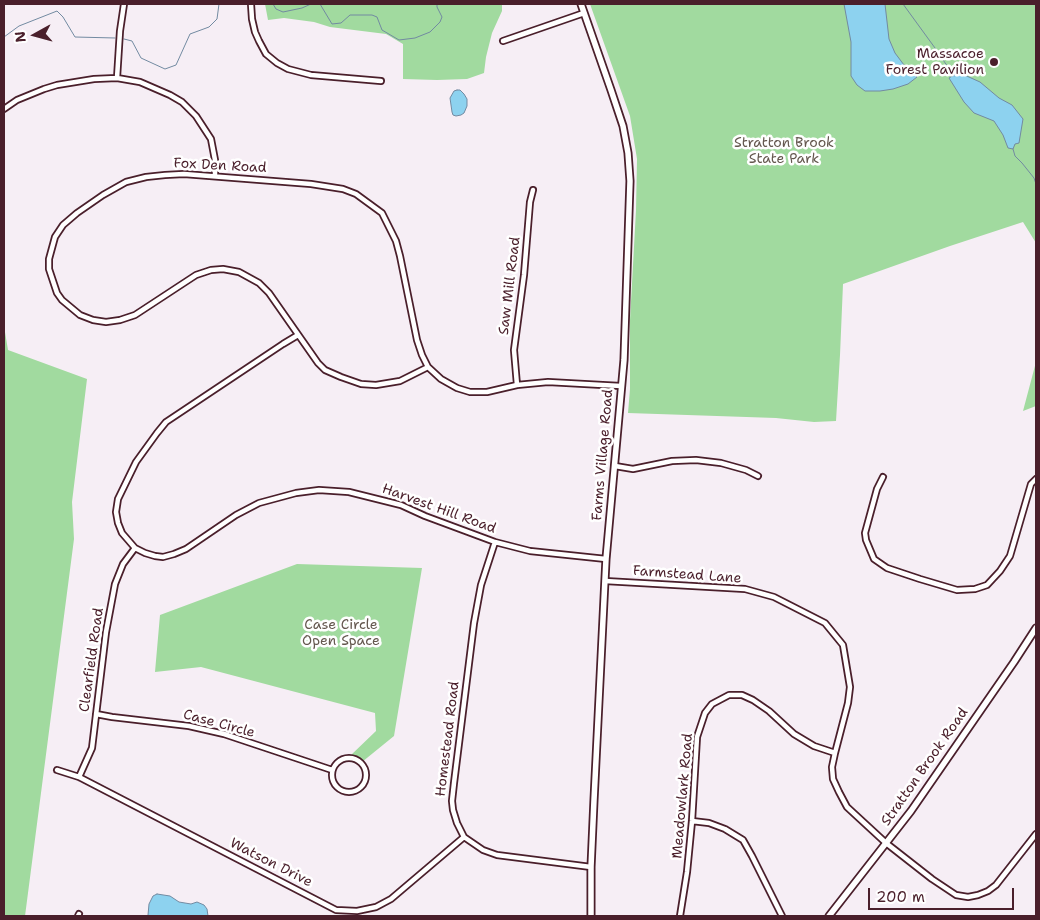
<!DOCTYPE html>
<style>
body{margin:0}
#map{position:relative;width:1040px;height:920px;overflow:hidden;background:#f6eef5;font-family:"Shantell Sans",sans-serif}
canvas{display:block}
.frame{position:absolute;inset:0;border:5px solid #4a1f2b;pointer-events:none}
.north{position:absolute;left:10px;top:10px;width:50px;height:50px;-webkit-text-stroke:4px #fff;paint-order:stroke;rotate:263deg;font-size:14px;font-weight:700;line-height:20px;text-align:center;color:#4a1f2b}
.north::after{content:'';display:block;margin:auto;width:18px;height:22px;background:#4a1f2b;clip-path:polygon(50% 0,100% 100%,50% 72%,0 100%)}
.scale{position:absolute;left:868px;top:888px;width:146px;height:22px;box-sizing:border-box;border:2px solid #4a1f2b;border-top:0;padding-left:6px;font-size:15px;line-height:18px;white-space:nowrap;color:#4a1f2b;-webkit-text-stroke:4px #fff;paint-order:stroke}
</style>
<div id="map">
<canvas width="1040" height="920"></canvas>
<div class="frame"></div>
<div class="north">N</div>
<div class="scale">200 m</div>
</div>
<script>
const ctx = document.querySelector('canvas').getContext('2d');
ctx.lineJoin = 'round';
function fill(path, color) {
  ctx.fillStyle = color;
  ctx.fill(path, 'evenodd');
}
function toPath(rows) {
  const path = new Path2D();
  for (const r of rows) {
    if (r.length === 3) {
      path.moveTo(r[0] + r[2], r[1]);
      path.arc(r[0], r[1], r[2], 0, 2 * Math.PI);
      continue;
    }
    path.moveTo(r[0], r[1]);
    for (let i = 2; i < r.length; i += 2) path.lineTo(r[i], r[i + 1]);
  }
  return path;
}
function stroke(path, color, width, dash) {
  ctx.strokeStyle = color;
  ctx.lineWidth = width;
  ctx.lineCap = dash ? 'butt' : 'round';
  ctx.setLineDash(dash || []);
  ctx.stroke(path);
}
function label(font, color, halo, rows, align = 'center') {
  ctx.font = font + ' "Shantell Sans",sans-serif';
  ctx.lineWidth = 5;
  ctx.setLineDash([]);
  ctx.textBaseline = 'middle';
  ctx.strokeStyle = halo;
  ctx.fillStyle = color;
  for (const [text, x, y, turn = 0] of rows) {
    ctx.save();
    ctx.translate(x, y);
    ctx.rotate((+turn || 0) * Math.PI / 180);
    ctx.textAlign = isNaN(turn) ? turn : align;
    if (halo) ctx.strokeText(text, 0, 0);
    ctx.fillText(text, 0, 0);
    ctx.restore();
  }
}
fill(toPath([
 [265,4,502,4,502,11,492,33,486,57,484,73,467,79,437,80,403,79,403,44,386,34,330,27,314,22,284,18,268,20],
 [590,4,1036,4,1036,243,1023,222,950,246,843,284,840,355,836,421,814,422,776,418,628,413,630,389,630,320,636,210,637,159,630,116],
 [4,326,8,350,87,379,72,502,74,539,25,916,4,916],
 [1036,362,1036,406,1023,411],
 [297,564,422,568,394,736,362,762,358,757,351,755,376,731,375,713,201,667,155,672,160,615]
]), '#a1da9f');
const water = toPath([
 [844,4,885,4,889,39,895,53,904,65,917,77,908,84,893,89,880,91,865,91,857,85,851,76,851,42,844,4],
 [957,73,960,73,980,82,999,98,1012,105,1023,119,1019,143,1015,144,1013,149,1008,148,1003,135,994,121,974,113,964,102,949,78,957,73],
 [457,90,460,90,464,94,467,99,467,106,464,113,461,115,456,116,453,115,452,112,450,98,454,91,457,90],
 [157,894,170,896,179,902,191,904,197,902,204,905,207,909,208,916,148,916,148,915,149,904,153,896,157,894]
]);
fill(water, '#8dd2ef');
stroke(water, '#728aa1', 1);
stroke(toPath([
 [273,4,276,9,283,12,302,8,311,4],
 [320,4,332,24,341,23,350,15,372,15,377,17,382,30,399,40,415,38,430,32,440,22,442,17,437,7,437,4],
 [903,4,935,48,954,76],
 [4,37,19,26,57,11,63,17,75,37,115,38],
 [124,39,132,41,141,58,165,69,176,65,190,34,209,27,217,19,219,4],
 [1013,149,1015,156,1022,163,1034,178,1036,184]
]), '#728aa1', 1);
const street = toPath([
 [251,4,252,19,255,32,259,41,266,54,277,63,288,69,311,75,381,81],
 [503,41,584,13],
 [117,78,120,31,124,4],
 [4,109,17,100,44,89,57,85,94,79,117,78,140,82,170,95,182,102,196,116,211,139,215,160,215,176],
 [298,335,283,344,166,422,157,433,136,462,118,499,116,512,118,523,122,533,135,548,145,553,155,556,163,557,174,554,186,549,236,515,259,503,296,493,319,490,349,492,401,505,425,516,495,542,530,551,606,559],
 [428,367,422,355,417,340,400,256,396,241,382,213,356,194,343,189,311,184,184,174,165,175,146,177,126,182,103,195,77,213,63,225,55,237,49,259,49,269,57,293,62,300,80,315,93,320,106,322,120,320,135,315,196,275,211,270,223,269,239,272,259,283,269,293,318,363,325,370,341,377,361,384,376,385,400,381,428,367,441,379,457,388,470,392,487,392,517,385,548,382,621,386],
 [517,385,514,350,524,275,530,202,533,190],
 [615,466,633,469,672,461,696,460,721,463,746,470,758,476],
 [883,477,877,489,865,533,866,540,874,559,887,568,920,579,957,590,975,589,987,585,1000,571,1010,556,1031,484,1036,479],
 [495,542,481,585,474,623,454,783,452,801,453,810,457,823,464,837,483,850,497,855,591,867],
 [605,581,745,589,774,597,825,623,843,645,850,687,848,703,835,753,832,767,833,779,839,792,847,807,886,843,932,879,956,895,968,897,978,895,988,891,996,885,1036,834],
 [96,714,112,717,189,726,224,734,332,770],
 [349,775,17],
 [57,770,79,777,336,910,357,911,376,907,391,899,464,837],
 [79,777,92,748,106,632,115,584,123,564,135,548],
 [692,821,709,823,725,829,743,840,752,856,782,916],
 [78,916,79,914],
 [680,916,687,872,692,821,697,737,705,713,712,704,729,695,742,695,753,700,769,711,794,734,814,746,835,753]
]);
const secondary = toPath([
 [581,4,611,90,623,126,628,153,630,181,624,360,606,559,594,800,591,867,591,916],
 [829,916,911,811,1014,662,1036,628]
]);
stroke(street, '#4a1f2b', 8);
stroke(secondary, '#4a1f2b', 9);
stroke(street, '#fff', 4.5);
stroke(secondary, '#fff', 5.5);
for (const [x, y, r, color] of [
 [994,62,5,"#4a1f2b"]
]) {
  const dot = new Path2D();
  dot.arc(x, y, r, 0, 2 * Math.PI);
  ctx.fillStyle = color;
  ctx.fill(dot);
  stroke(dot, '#fff', 2);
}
label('14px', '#4a1f2b', '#fff', [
 ["Massacoe",984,54],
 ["Forest Pavilion",984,70]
], 'right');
label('14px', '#64574e', '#fff', [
 ["Stratton Brook",784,143],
 ["State Park",784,159],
 ["Case Circle",341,625],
 ["Open Space",341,641]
]);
label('14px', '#4a1f2b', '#fff', [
 ["Fox Den Road",220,166,3],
 ["Saw Mill Road",510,286,-83],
 ["Farms Village Road",603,455,-85],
 ["Harvest Hill Road",439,509,20],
 ["Farmstead Lane",687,575,4],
 ["Clearfield Road",92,660,-82],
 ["Case Circle",219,724,15],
 ["Homestead Road",448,739,-83],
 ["Stratton Brook Road",925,767,-55],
 ["Meadowlark Road",683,796,-85],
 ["Watson Drive",271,863,27]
]);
</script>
